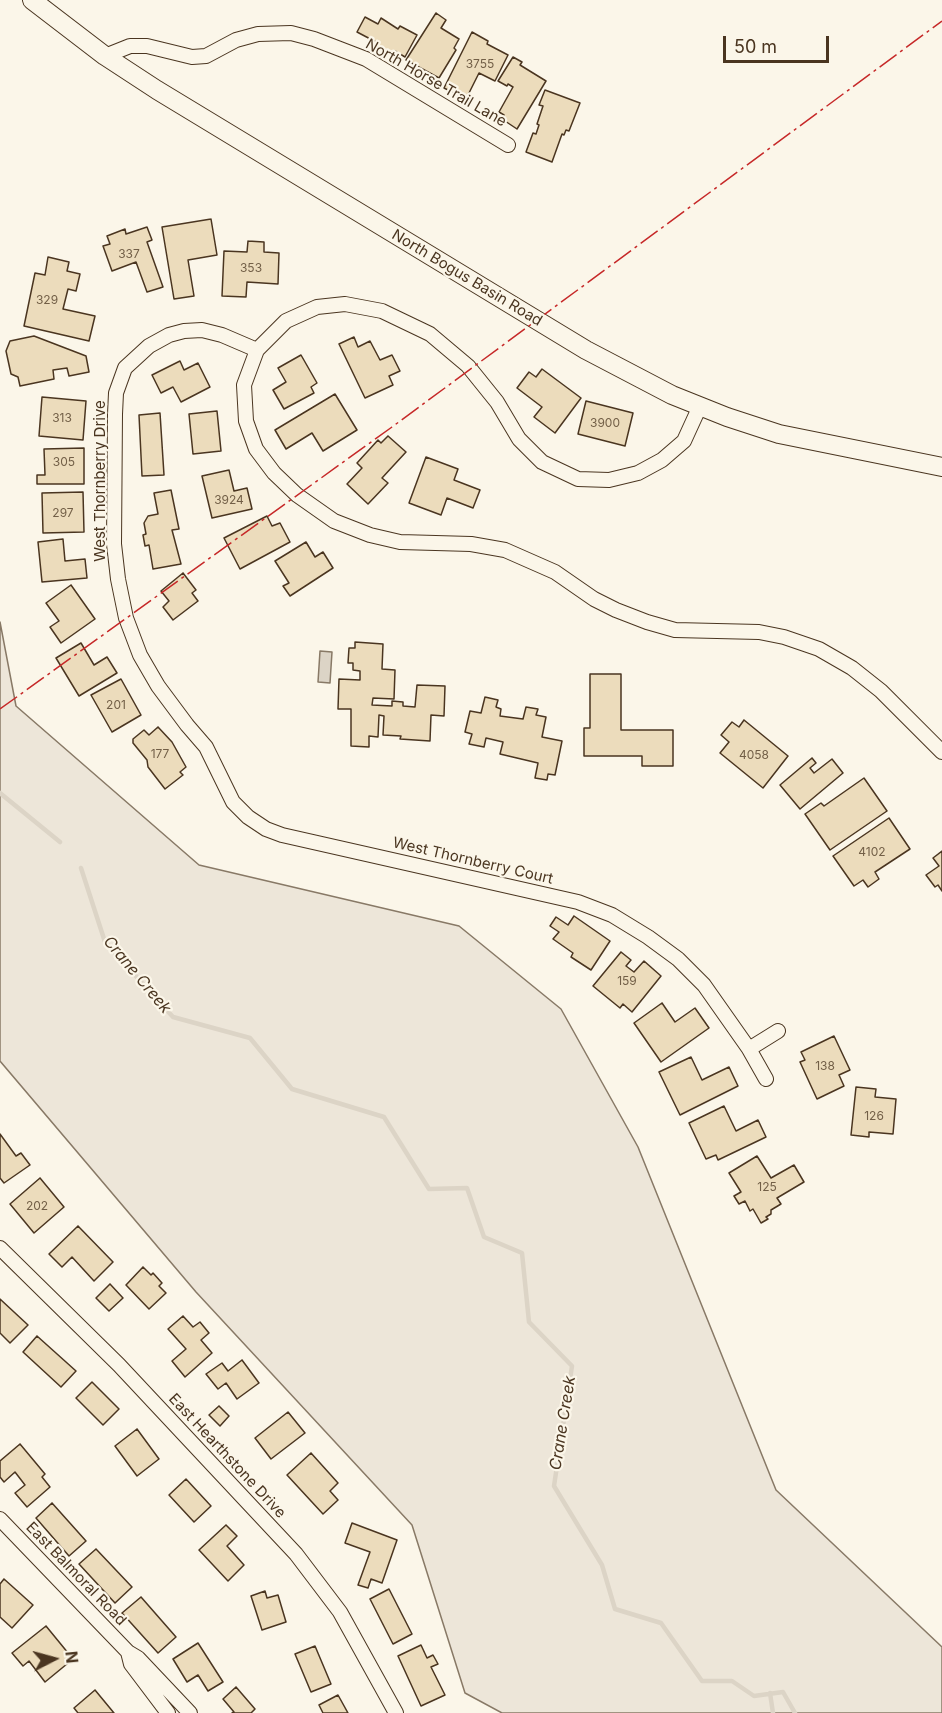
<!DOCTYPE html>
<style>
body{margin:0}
#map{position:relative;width:942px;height:1713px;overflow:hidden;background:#fbf6e9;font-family:Inter,sans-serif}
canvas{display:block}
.north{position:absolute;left:24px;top:1629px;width:60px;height:60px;-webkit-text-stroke:4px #fbf6e9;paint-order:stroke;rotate:84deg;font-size:16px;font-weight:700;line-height:24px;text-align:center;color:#4a3520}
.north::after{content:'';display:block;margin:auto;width:21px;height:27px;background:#4a3520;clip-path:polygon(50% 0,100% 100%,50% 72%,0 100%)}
.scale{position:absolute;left:723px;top:36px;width:106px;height:27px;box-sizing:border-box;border:3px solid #4a3520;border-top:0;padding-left:8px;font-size:18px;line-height:21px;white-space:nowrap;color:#4a3520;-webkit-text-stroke:4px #fbf6e9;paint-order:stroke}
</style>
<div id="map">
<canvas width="942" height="1713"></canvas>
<div class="north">N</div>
<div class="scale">50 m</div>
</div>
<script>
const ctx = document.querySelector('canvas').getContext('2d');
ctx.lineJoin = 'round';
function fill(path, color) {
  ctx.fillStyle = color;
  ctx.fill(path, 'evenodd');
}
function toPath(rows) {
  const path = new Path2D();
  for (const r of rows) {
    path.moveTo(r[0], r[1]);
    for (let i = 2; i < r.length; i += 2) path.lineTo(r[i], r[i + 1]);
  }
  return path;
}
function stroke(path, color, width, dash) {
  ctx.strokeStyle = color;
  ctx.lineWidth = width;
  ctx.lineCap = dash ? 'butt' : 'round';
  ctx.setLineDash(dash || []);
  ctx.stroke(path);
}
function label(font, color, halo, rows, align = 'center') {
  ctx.font = font + ' Inter,sans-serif';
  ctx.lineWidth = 4.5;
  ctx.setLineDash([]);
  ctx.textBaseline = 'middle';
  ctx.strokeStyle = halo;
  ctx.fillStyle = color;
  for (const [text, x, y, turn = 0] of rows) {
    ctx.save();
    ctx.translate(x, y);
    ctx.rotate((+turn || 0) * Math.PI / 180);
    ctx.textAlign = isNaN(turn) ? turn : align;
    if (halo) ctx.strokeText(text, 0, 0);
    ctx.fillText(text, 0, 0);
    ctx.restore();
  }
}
const green = toPath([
 [0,622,16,706,199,865,459,926,561,1009,638,1147,776,1490,942,1647,942,1713,502,1713,465,1693,412,1525,196,1292,0,1061,0,622]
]);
fill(green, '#ede6d9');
stroke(green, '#887966', 1.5);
const water = toPath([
 [320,651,332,652,330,683,318,682,320,651]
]);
fill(water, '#dcd4c6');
stroke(water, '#887966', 1.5);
stroke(toPath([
 [0,793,60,842],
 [81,868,105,942,173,1017,250,1038,292,1089,384,1117,429,1189,467,1188,484,1237,522,1253,529,1322,572,1366,554,1486,602,1565,615,1609,661,1623,702,1681,732,1681,754,1696,783,1692,795,1713],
 [770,1693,773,1713]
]), '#dcd4c6', 4.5);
const building = toPath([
 [436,13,446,20,441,28,459,39,454,48,456,50,439,78,406,60,436,13],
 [365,17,378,24,381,18,398,29,400,26,417,35,405,57,395,51,393,55,376,46,378,43,357,32,365,17],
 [472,32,488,41,487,44,508,55,495,81,479,73,466,99,444,88,472,32],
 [513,57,522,62,520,65,546,81,517,129,502,119,504,115,499,112,513,87,508,84,507,86,498,81,513,57],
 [545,90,580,103,569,131,566,130,564,135,562,134,552,162,526,152,533,133,536,134,539,125,537,124,543,106,539,105,545,90],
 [211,219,217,255,188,260,194,296,174,299,162,227,211,219],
 [147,227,152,240,147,242,163,287,147,292,136,262,112,271,103,246,110,244,107,236,125,229,126,234,147,227],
 [248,241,264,242,264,252,279,253,278,284,247,282,246,297,222,296,224,251,247,252,248,241],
 [48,257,69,262,67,271,80,274,76,291,68,289,63,309,95,316,89,341,24,326,35,273,45,275,48,257],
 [34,336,86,356,89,372,69,376,67,368,53,370,54,379,20,386,18,377,11,374,6,351,10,341,34,336],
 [354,337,358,347,370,341,380,360,392,355,400,371,389,376,393,385,365,398,339,344,354,337],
 [301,355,317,383,311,387,314,393,284,409,273,390,286,382,278,368,301,355],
 [180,361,184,370,198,363,210,387,181,402,173,387,161,393,152,375,180,361],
 [542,369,581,398,555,433,534,417,542,407,517,388,529,372,536,377,542,369],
 [335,394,357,430,323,451,312,433,286,449,275,430,335,394],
 [42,397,86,401,83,440,39,436,42,397],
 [586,401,633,413,625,446,578,434,586,401],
 [217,411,221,451,193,454,189,414,217,411],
 [160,413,164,475,142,476,139,415,160,413],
 [388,436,406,452,382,478,388,483,368,504,347,484,362,468,357,463,378,440,381,443,388,436],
 [84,448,84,484,37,484,37,475,45,475,44,449,84,448],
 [426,457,458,469,454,480,480,490,473,508,447,498,441,515,409,503,426,457],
 [229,470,234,491,247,488,252,509,212,518,202,476,229,470],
 [171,490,179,529,172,530,181,564,153,569,149,545,145,546,143,535,146,534,144,523,148,516,158,514,154,493,171,490],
 [83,492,84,532,43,533,42,493,83,492],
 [267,516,272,526,280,523,290,542,240,569,224,538,267,516],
 [63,539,65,561,85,559,87,578,42,582,38,542,63,539],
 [306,542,315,557,323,552,333,568,290,596,283,586,289,583,275,561,306,542],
 [183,573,196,590,192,593,198,601,173,620,163,607,169,601,161,591,183,573],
 [71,585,95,619,61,643,50,627,59,621,46,603,71,585],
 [355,642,383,644,382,669,395,670,394,699,373,698,372,705,392,706,392,701,403,702,403,706,415,707,417,685,445,686,444,716,431,715,430,741,400,739,401,736,383,735,384,716,379,715,378,737,369,736,369,747,351,746,351,709,338,709,339,679,360,680,360,671,353,670,353,663,348,663,349,648,355,648,355,642],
 [81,643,94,665,107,657,117,673,79,696,56,658,81,643],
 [590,674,621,674,621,730,673,730,673,766,642,766,642,756,584,756,584,728,590,728,590,674],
 [121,679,141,715,112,732,91,695,121,679],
 [485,697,498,700,496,707,501,709,500,716,523,719,526,707,538,709,536,715,546,717,542,737,562,741,555,775,548,774,547,780,535,778,538,763,500,754,503,742,486,738,484,747,469,744,472,734,465,732,470,711,481,713,485,697],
 [744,720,788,756,763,788,720,753,729,742,721,735,732,722,739,727,744,720],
 [158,727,172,742,186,767,180,772,183,775,165,789,148,767,147,760,133,743,133,739,144,730,149,735,158,727],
 [812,758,816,763,810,768,814,773,832,759,843,773,800,809,780,785,812,758],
 [864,778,887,811,830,850,805,814,821,803,824,806,864,778],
 [889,818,910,849,875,872,879,879,868,887,863,880,854,886,833,856,889,818],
 [942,851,942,891,938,885,935,887,926,875,939,866,933,858,942,851],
 [574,916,610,941,591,970,571,957,573,953,553,939,559,932,550,926,556,917,568,925,574,916],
 [621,952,631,960,626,966,634,972,644,961,661,976,632,1012,623,1004,620,1008,593,986,621,952],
 [662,1003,675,1022,695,1008,709,1028,661,1062,634,1023,662,1003],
 [834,1036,850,1070,839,1075,844,1086,817,1099,800,1062,805,1060,801,1052,834,1036],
 [691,1057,702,1080,729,1067,738,1086,680,1115,659,1072,691,1057],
 [856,1087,876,1089,875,1097,896,1099,893,1134,869,1132,869,1137,851,1135,856,1087],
 [724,1106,736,1131,758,1120,766,1137,718,1160,716,1155,706,1159,689,1123,724,1106],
 [0,1134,16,1156,21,1153,30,1165,4,1183,0,1178,0,1134],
 [757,1156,771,1178,794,1165,804,1182,777,1198,781,1204,771,1210,771,1214,766,1217,768,1219,761,1223,753,1209,750,1211,745,1201,739,1204,734,1196,741,1192,729,1173,757,1156],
 [40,1178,64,1207,34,1233,10,1204,40,1178],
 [78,1226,113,1262,94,1281,72,1257,62,1267,49,1254,78,1226],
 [143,1267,151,1275,153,1273,162,1283,159,1286,166,1293,149,1309,126,1285,143,1267],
 [110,1284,123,1298,109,1311,96,1298,110,1284],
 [0,1299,28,1325,10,1343,0,1333,0,1299],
 [183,1316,193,1327,200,1322,209,1333,201,1340,212,1353,185,1377,172,1361,186,1349,168,1329,183,1316],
 [37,1336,76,1371,61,1387,23,1352,37,1336],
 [242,1360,259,1383,237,1399,226,1383,218,1389,206,1374,222,1363,228,1371,242,1360],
 [92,1382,119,1409,103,1425,76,1398,92,1382],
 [219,1406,229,1416,220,1426,209,1415,219,1406],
 [288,1412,305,1433,271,1459,255,1438,288,1412],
 [137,1429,159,1459,137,1476,115,1446,137,1429],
 [20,1444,45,1474,42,1477,50,1487,27,1507,15,1493,25,1485,15,1472,4,1482,0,1477,0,1461,20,1444],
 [311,1453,338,1483,330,1491,338,1500,323,1514,287,1475,311,1453],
 [186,1479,211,1506,194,1522,169,1495,186,1479],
 [52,1503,86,1541,69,1556,36,1518,52,1503],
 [352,1523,397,1540,382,1583,371,1579,368,1588,358,1585,370,1552,345,1543,352,1523],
 [226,1525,237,1536,227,1546,244,1565,228,1581,199,1550,226,1525],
 [96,1549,132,1587,115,1603,79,1564,96,1549],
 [4,1579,33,1605,12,1628,0,1617,0,1584,4,1579],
 [389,1589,412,1634,393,1644,370,1599,389,1589],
 [265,1591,267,1598,278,1595,286,1622,262,1630,251,1596,265,1591],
 [141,1597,176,1637,158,1653,122,1613,141,1597],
 [46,1626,73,1659,45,1682,29,1661,23,1666,12,1653,46,1626],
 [198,1643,223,1682,208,1691,198,1675,187,1682,173,1659,198,1643],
 [421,1645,427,1658,433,1655,438,1664,431,1667,445,1695,421,1706,398,1656,421,1645],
 [315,1646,331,1684,311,1692,295,1654,315,1646],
 [236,1687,255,1709,251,1713,232,1713,234,1712,223,1699,236,1687],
 [95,1690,114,1713,78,1713,74,1708,95,1690],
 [338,1695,348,1713,323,1713,319,1705,338,1695]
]);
fill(building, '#ecdcbc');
stroke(building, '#4a3520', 1.5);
const street = toPath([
 [105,56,130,46,147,46,192,57,206,56,236,40,258,34,291,33,314,39,366,59,508,145],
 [257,350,222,335,202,330,184,331,169,335,149,346,125,368,116,393,115,414,114,544,118,579,126,618,140,655,158,686,187,725,206,747,233,802,248,817,266,829,282,835,578,902,612,915,648,937,678,959,704,985,749,1049,766,1079],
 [700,406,684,441,662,460,638,473,609,480,578,479,542,462,519,439,497,402,468,366,430,334,382,311,345,304,317,307,286,321,257,350,244,385,246,421,256,449,274,473,297,495,334,521,370,535,400,542,471,544,505,550,555,572,594,599,616,610,647,622,675,630,759,632,784,637,819,649,852,668,881,691,942,752],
 [749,1049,778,1031],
 [0,1248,119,1365,296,1554,340,1612,396,1713],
 [0,1519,128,1652,138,1658,190,1713],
 [128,1652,131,1664,168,1713]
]);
const secondary = toPath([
 [32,0,105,56,157,90,586,350,672,395,727,417,779,434,942,467]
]);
stroke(street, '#4a3520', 16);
stroke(secondary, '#4a3520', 20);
stroke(street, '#fbf6e9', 14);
stroke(secondary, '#fbf6e9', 18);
stroke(toPath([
 [0,709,392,427,942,21]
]), '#c62828', 1.5, [21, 4.5, 3, 4.5]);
label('12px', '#725f47', null, [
 ["3755",480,64],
 ["337",129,254],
 ["353",251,268],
 ["329",47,300],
 ["313",62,418],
 ["3900",605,423],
 ["305",64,462],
 ["3924",229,500],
 ["297",63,513],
 ["201",116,705],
 ["177",160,754],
 ["4058",754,755],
 ["4102",872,852],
 ["159",627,981],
 ["138",825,1066],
 ["126",874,1116],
 ["125",767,1187],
 ["202",37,1206]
]);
label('15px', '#4a3520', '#fbf6e9', [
 ["North Horse Trail Lane",436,83,30],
 ["North Bogus Basin Road",467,278,31],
 ["West Thornberry Drive",100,481,-90],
 ["West Thornberry Court",473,861,13],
 ["East Hearthstone Drive",227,1456,47],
 ["East Balmoral Road",76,1574,46]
]);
label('italic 16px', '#4a3520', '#fbf6e9', [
 ["Crane Creek",137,975,50],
 ["Crane Creek",563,1423,-81]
]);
</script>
